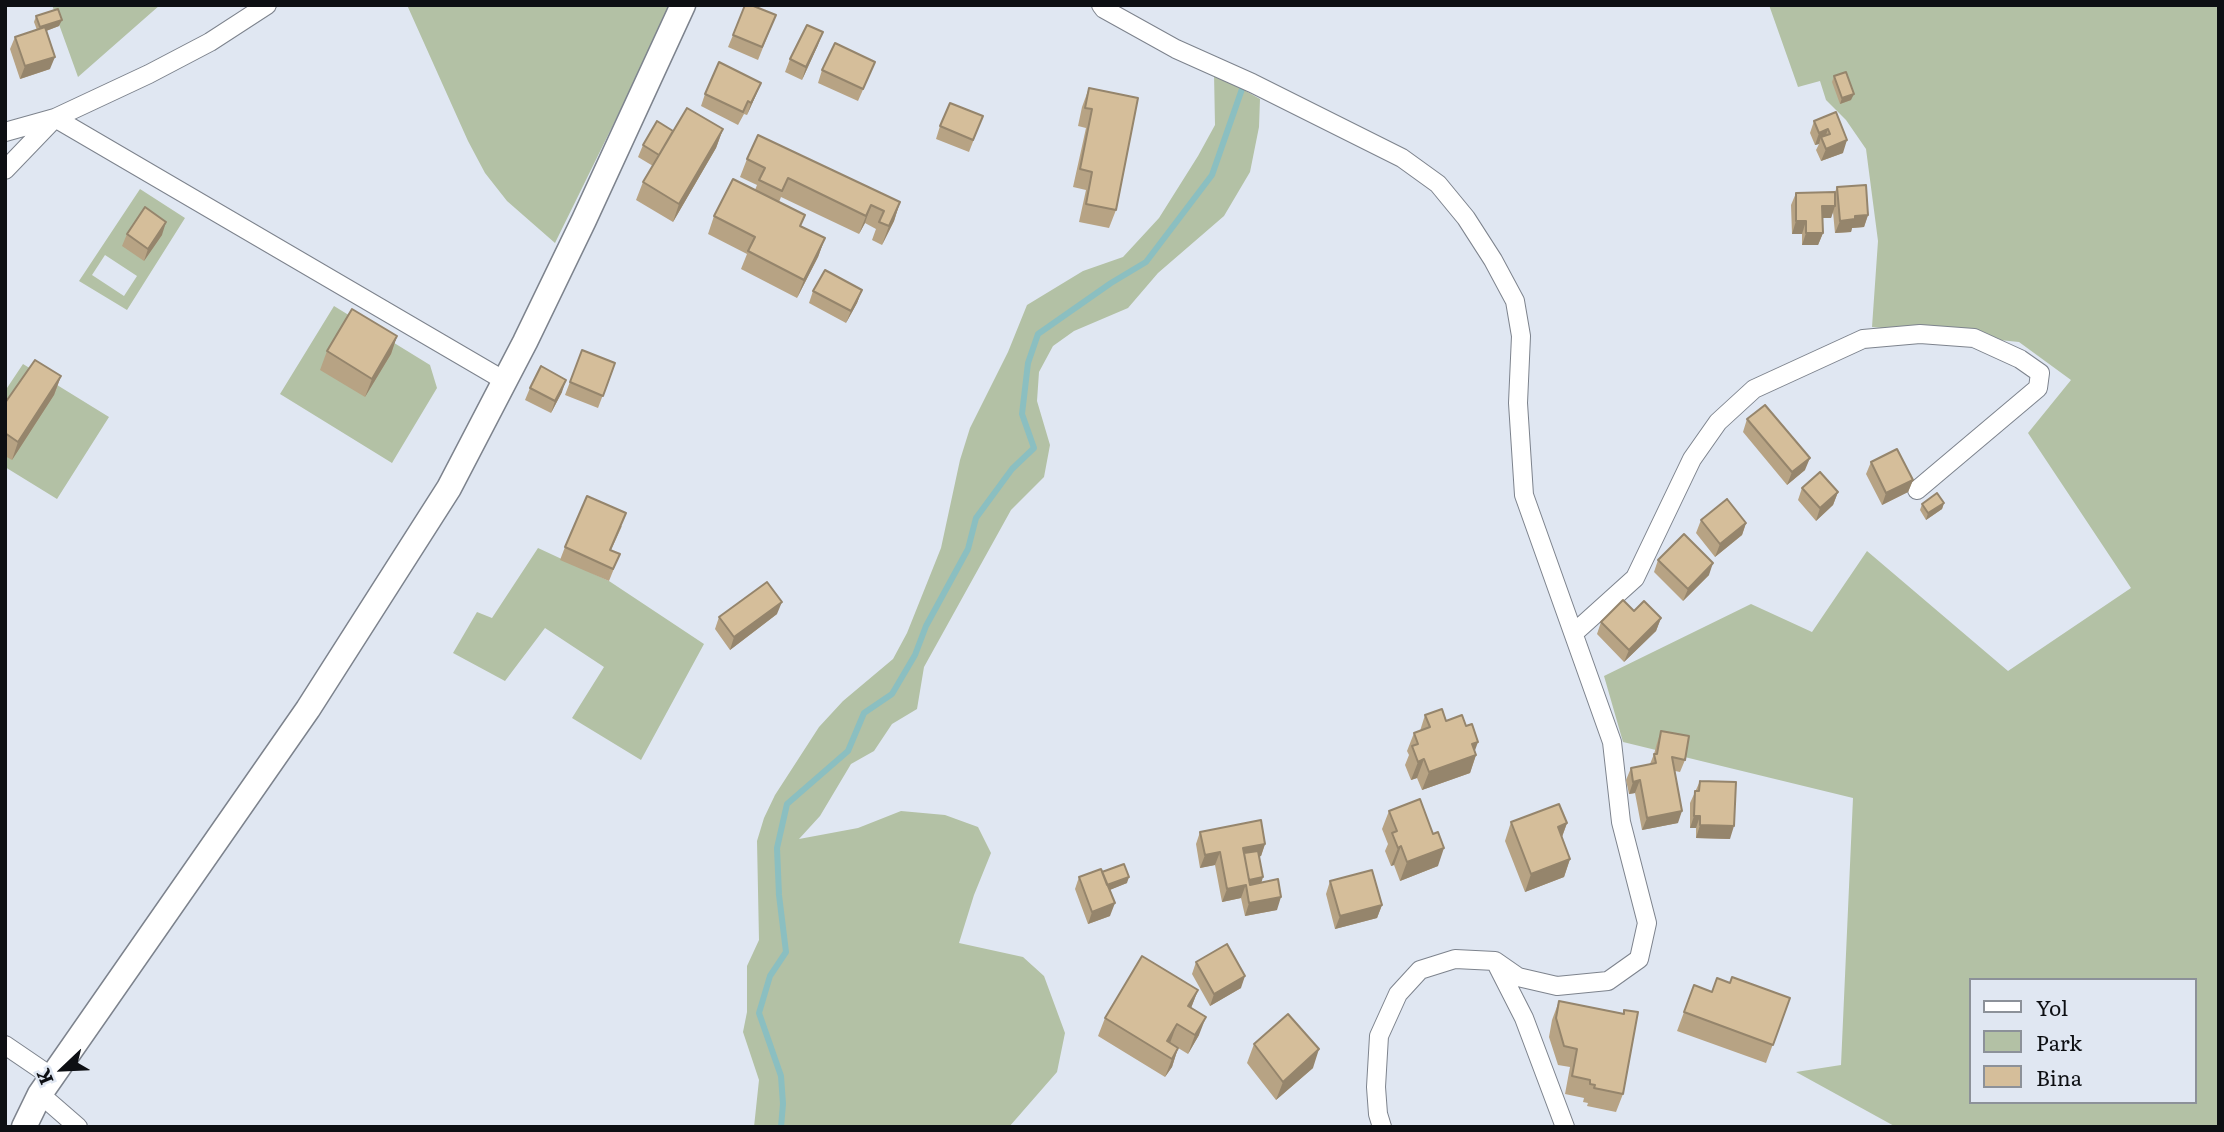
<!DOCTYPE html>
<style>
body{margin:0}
#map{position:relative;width:2224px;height:1132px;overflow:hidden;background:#e0e7f2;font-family:Literata,serif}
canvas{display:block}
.frame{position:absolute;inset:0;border:7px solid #0d0f13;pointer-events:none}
.legend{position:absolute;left:1969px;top:978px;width:228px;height:126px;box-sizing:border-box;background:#e0e7f2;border:2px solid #8c9199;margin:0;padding:9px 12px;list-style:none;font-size:21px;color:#0d0f13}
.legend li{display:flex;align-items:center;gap:14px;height:35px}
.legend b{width:35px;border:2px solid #8c9199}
.north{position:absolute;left:28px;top:1034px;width:70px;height:70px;-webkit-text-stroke:5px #e0e7f2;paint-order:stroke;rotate:247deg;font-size:19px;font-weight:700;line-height:28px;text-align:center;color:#0d0f13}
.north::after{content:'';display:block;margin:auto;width:24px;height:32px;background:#0d0f13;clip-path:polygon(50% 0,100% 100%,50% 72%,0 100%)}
</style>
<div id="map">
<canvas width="2224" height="1132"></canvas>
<div class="frame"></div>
<ul class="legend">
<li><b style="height:9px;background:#fff"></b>Yol</li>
<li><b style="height:19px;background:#b3c1a5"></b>Park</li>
<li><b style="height:19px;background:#d5be9a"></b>Bina</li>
</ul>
<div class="north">K</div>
</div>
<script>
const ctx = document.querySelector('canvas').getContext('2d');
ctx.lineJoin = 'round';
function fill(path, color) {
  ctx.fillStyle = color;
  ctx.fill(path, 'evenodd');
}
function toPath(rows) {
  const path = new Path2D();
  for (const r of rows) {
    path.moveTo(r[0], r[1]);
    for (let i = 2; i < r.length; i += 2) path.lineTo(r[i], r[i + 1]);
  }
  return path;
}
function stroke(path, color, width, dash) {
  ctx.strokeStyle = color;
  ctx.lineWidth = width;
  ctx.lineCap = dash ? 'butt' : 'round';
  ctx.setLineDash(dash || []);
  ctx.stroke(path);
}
fill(toPath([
 [52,5,160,5,78,77],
 [407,5,672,5,555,243,507,201,485,173,468,141],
 [1769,5,2219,5,2219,1127,1896,1127,1796,1072,1841,1065,1853,798,1623,742,1604,676,1751,604,1812,632,1867,551,2008,671,2131,588,2028,433,2071,380,2019,342,1872,327,1878,241,1866,149,1846,120,1826,100,1820,81,1798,87],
 [1970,980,2194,980,2194,1102,1970,1102],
 [1214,73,1260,99,1259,127,1250,172,1224,216,1158,273,1128,308,1074,331,1053,346,1039,372,1037,401,1050,445,1044,477,1011,510,924,667,917,709,892,724,874,751,851,764,820,816,799,839,858,828,901,811,945,815,978,827,991,853,974,895,959,943,1023,957,1044,976,1065,1033,1057,1072,1009,1127,754,1127,759,1080,743,1032,747,1012,747,966,759,940,757,841,764,818,775,795,819,727,843,701,893,659,907,633,941,548,960,460,970,428,1008,352,1027,305,1083,271,1123,257,1159,218,1198,156,1215,125],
 [140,189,185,218,127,310,79,281],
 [105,255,137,276,124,296,92,275],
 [334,306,430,365,437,388,392,463,280,394],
 [23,364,109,417,57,499,5,467,5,391],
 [538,548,609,581,704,644,641,760,572,718,604,667,545,628,505,681,453,653,477,612,492,618]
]), '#b3c1a5');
stroke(toPath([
 [781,1127,783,1104,781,1076,759,1013,770,976,786,952,779,895,777,848,787,804,848,751,864,713,892,694,915,655,926,626,968,549,976,518,1012,469,1034,448,1022,414,1028,363,1038,334,1111,283,1146,262,1212,175,1242,89]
]), '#8bbfc1', 6);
const street = toPath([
 [1101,5,1104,9,1176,49,1252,83,1402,158,1438,184,1466,218,1493,260,1515,301,1521,336,1518,403,1524,495,1612,742,1621,822,1647,923,1639,959,1608,981,1557,986,1518,977,1495,961,1455,959,1420,970,1398,994,1379,1036,1376,1087,1378,1114,1382,1127],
 [5,132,55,118,149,74,210,42,267,5],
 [5,170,55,118,505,381],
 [1574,633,1635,578,1692,459,1718,422,1754,389,1863,339,1920,334,1974,338,2020,359,2040,373,2038,388,1917,490],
 [1496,963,1524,1018,1565,1127],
 [5,1045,52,1077],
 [40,1094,78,1127]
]);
const secondary = toPath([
 [24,1127,40,1094,308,709,449,488,525,342,584,220,683,5]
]);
stroke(street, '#7d838d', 20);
stroke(secondary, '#7d838d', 27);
stroke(street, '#fff', 18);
stroke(secondary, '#fff', 24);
fill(toPath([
 [776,15,758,60,728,47,733,35],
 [36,16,59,26,46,31,50,69,20,79,10,49,15,37,37,30,34,22],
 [818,45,802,80,785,72,790,59],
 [822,70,870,74,858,101,818,83],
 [1834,76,1851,100,1840,104,1832,82],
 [761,83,747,115,744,114,738,125,701,106,705,94],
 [1089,88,1116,210,1109,228,1079,222,1086,190,1073,187,1086,128,1078,126,1082,107],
 [1836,112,1843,153,1821,161,1816,150,1819,144,1815,145,1810,133,1814,121],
 [983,116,969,152,936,139,940,126],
 [723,129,716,148,673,222,636,200,643,182,653,166,638,157,643,145,673,131],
 [747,159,900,202,894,221,882,245,872,240,876,229,865,223,859,234,781,197,779,202,801,226,825,238,818,257,797,298,741,269,747,254,708,234,714,216,755,190,757,185,740,177],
 [1837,187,1868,215,1864,227,1852,228,1851,232,1835,233,1833,212,1831,218,1822,218,1823,233,1818,245,1802,245,1802,234,1792,234,1791,205,1796,193,1835,192],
 [127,234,162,235,144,261,122,246],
 [862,290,857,303,846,323,809,303,813,291],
 [397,336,391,354,365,397,320,370,327,351],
 [582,350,615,363,598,408,565,395],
 [61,376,54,395,12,460,5,456,5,403],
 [530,388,562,392,551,413,525,400],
 [1747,419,1805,470,1787,485,1743,432],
 [1871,462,1913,480,1908,492,1882,505,1866,474],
 [1802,488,1838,492,1833,505,1816,521,1798,500],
 [1944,503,1942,509,1926,520,1920,510,1922,504],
 [1701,520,1746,523,1742,535,1715,557,1696,533],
 [622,526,611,550,615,566,609,581,560,560,565,547],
 [1658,560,1709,575,1683,601,1654,572],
 [1634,611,1661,618,1656,631,1624,662,1597,634,1601,622],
 [777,614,730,650,715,629,719,617],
 [1425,715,1446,721,1475,751,1476,755,1470,773,1422,790,1417,778,1411,780,1405,765,1409,755,1407,751,1414,733,1420,731],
 [1661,731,1685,760,1680,772,1675,771,1678,823,1642,830,1635,793,1629,794,1626,780,1631,768,1650,764,1654,754,1657,743],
 [1700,781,1730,839,1696,838,1696,828,1690,828,1690,803],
 [1389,811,1438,866,1400,881,1394,865,1391,866,1385,851,1388,844,1382,829],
 [1511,822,1567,823,1562,837,1570,859,1564,877,1525,892,1505,841],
 [1200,832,1265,844,1261,856,1259,857,1261,883,1277,910,1245,916,1241,898,1222,902,1215,865,1200,868,1196,844],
 [1102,872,1127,883,1109,890,1110,916,1088,924,1075,889,1079,877],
 [1330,881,1382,905,1377,918,1335,929,1326,894],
 [1196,962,1241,988,1210,1006,1192,974],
 [1730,983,1790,998,1766,1063,1677,1031,1694,985,1712,992],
 [1198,990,1191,1008,1199,1035,1188,1054,1170,1043,1178,1048,1172,1067,1165,1077,1098,1036,1105,1018],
 [1559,1001,1623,1014,1624,1010,1623,1094,1616,1112,1587,1106,1588,1103,1583,1102,1584,1098,1565,1094,1570,1067,1558,1065,1549,1037,1552,1020],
 [1254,1044,1313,1068,1276,1100,1247,1063]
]), '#b7a384');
fill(toPath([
 [62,20,59,26,38,34,40,27],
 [823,32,818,45,802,80,806,67],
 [55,57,50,69,20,79,25,66],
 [761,83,756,95,747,115,751,103],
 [1854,94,1851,100,1840,104,1842,98],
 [723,129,716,148,673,222,679,204],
 [1828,129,1824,141,1821,137,1819,144,1815,145,1819,133],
 [1847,140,1843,153,1821,161,1826,149],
 [900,202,894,221,882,245,889,226],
 [871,205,865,223,859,234,866,216],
 [1822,206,1835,206,1831,218,1818,218],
 [1868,215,1864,227,1852,228,1851,232,1835,233,1840,221,1855,216],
 [1796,221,1806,221,1802,234,1792,234],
 [166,222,162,235,144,261,148,249],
 [1806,233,1823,233,1818,245,1802,245],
 [825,238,818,257,797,298,804,280],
 [862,290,857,303,846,323,851,311],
 [397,336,391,354,365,397,372,379],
 [61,376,54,395,12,460,18,442],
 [566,380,562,392,551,413,555,401],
 [1810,458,1805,470,1787,485,1792,472],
 [1913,480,1908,492,1882,505,1886,493],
 [1838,492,1833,505,1816,521,1820,508],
 [1944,503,1942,509,1926,520,1928,513],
 [1746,523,1742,535,1715,557,1720,544],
 [1713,563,1709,575,1683,601,1688,589],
 [782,602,777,614,730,650,734,637],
 [1661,618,1656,631,1624,662,1629,650],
 [1478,742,1473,756,1476,755,1470,773,1422,790,1429,772,1472,744],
 [1424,759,1417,778,1411,780,1418,762],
 [1640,780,1635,793,1629,794,1633,782],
 [1682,811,1678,823,1642,830,1647,818],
 [1694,816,1700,816,1696,828,1690,828],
 [1567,823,1560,842,1558,827],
 [1700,825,1734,826,1730,839,1696,838],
 [1265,844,1261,856,1242,860,1243,848],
 [1401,846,1394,865,1391,866,1398,848],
 [1444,848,1438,866,1400,881,1407,862],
 [1220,852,1215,865,1200,868,1205,855],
 [1570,859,1564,877,1525,892,1531,874],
 [1129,877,1127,883,1105,892,1107,885],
 [1263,877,1261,884,1245,887,1241,898,1222,902,1227,889,1246,881],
 [1281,897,1277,910,1245,916,1249,903],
 [1115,903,1110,916,1088,924,1092,912],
 [1382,905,1377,918,1335,929,1340,916],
 [1245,976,1241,988,1210,1006,1214,994],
 [1198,990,1191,1008,1188,1006],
 [1206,1017,1199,1035,1188,1054,1195,1035],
 [1177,1024,1170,1043,1164,1054,1167,1041],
 [1178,1048,1172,1067,1165,1077,1172,1059],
 [1319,1049,1313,1068,1276,1100,1283,1082]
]), '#95856c');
const building = toPath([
 [745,5,751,5,776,15,762,47,733,35,745,5],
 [58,9,62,20,40,27,36,16,58,9],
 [807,25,823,32,806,67,790,59,807,25],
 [45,27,55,57,25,66,15,37,45,27],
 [835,43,875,62,863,89,822,70,835,43],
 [719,62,761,83,751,103,748,101,743,112,705,94,719,62],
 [1846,72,1854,94,1842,98,1834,76,1846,72],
 [1089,88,1138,98,1116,210,1086,204,1092,172,1080,169,1092,109,1085,108,1089,88],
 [950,103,983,116,973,140,940,126,950,103],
 [687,108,723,129,679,204,643,182,687,108],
 [1836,112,1847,140,1826,149,1821,137,1830,134,1828,129,1819,133,1814,121,1836,112],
 [657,121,673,131,659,155,643,145,657,121],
 [758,135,900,202,889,226,879,222,884,211,871,205,866,216,788,178,782,191,759,180,765,168,747,159,758,135],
 [733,179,805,215,800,226,825,238,804,280,748,251,755,237,714,216,733,179],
 [1866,185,1868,215,1855,216,1855,219,1840,221,1837,187,1866,185],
 [1835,192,1835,206,1822,206,1823,233,1806,233,1806,221,1796,221,1796,193,1835,192],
 [145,207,166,222,148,249,127,234,145,207],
 [825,270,862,290,851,311,813,291,825,270],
 [352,309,397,336,372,379,327,351,352,309],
 [582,350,615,363,603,396,570,382,582,350],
 [35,360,61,376,18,442,5,433,5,403,35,360],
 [541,366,566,380,555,401,530,388,541,366],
 [1765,405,1810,458,1792,472,1747,419,1765,405],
 [1897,449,1913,480,1886,493,1871,462,1897,449],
 [1820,472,1838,492,1820,508,1802,488,1820,472],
 [1937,493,1944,503,1928,513,1922,504,1937,493],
 [587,496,626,513,610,550,620,554,613,569,565,547,587,496],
 [1727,499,1746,523,1720,544,1701,520,1727,499],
 [1684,534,1713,563,1688,589,1658,560,1684,534],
 [767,582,782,602,734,637,719,617,767,582],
 [1623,600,1634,611,1644,601,1661,618,1629,650,1601,622,1623,600],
 [1442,709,1446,721,1462,715,1466,726,1472,724,1478,742,1472,744,1476,755,1429,772,1424,759,1418,762,1412,746,1418,744,1414,733,1430,727,1425,715,1442,709],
 [1661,731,1689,736,1685,760,1672,757,1682,811,1647,818,1640,780,1633,782,1631,768,1656,763,1654,754,1657,754,1661,731],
 [1700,781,1736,782,1734,826,1700,825,1700,816,1694,816,1695,791,1699,791,1700,781],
 [1420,799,1433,834,1438,832,1444,848,1407,862,1401,846,1398,848,1392,833,1397,831,1389,811,1420,799],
 [1559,804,1567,823,1558,827,1570,859,1531,874,1511,822,1559,804],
 [1261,820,1265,844,1243,848,1250,885,1278,879,1281,897,1249,903,1246,885,1227,889,1220,852,1205,855,1200,832,1261,820],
 [1258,851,1263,877,1249,880,1244,853,1258,851],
 [1124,864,1129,877,1107,885,1102,872,1124,864],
 [1101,869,1115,903,1092,912,1079,877,1101,869],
 [1372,870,1382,905,1340,916,1330,881,1372,870],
 [1227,944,1245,976,1214,994,1196,962,1227,944],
 [1142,956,1198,990,1188,1006,1206,1017,1195,1035,1177,1024,1167,1041,1178,1048,1172,1059,1105,1018,1142,956],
 [1732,977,1790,998,1773,1045,1684,1012,1694,985,1712,992,1717,978,1730,983,1732,977],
 [1559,1001,1624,1014,1624,1010,1638,1012,1623,1094,1594,1088,1595,1085,1590,1084,1590,1080,1572,1076,1577,1049,1564,1046,1556,1018,1559,1001],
 [1288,1014,1319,1049,1283,1082,1254,1044,1288,1014]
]);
fill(building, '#d5be9a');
stroke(building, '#95856c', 2);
</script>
